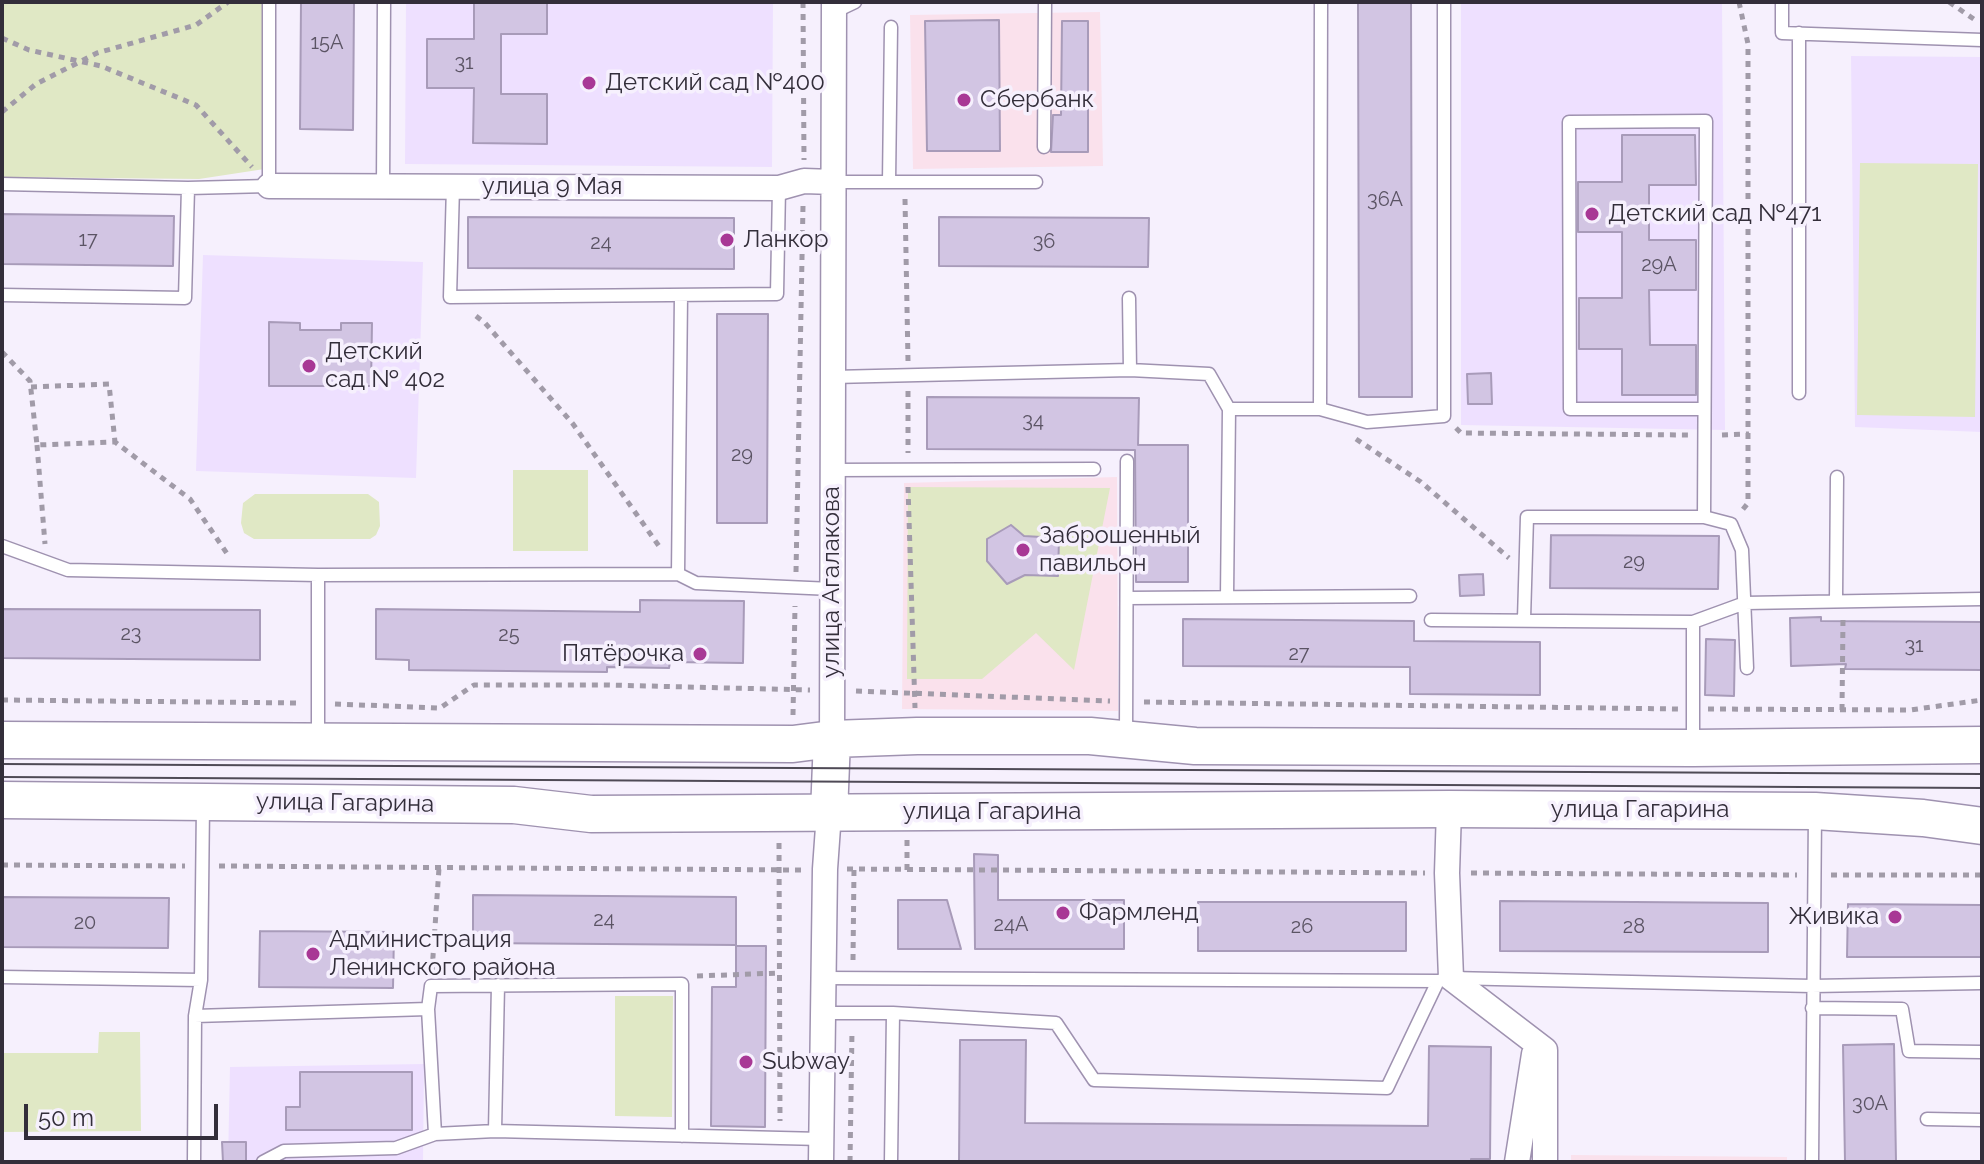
<!DOCTYPE html>
<meta charset="utf-8">
<style>
body{margin:0}
#map{position:relative;width:1984px;height:1164px;overflow:hidden;background:#f6f0fd;font-family:Raleway,sans-serif}
canvas{display:block}
.frame{position:absolute;inset:0;border:4px solid #332e3a;pointer-events:none}
.scale{position:absolute;left:24px;top:1104px;width:194px;height:36px;box-sizing:border-box;border:4px solid #332e3a;border-top:0;padding-left:10px;font-size:24px;line-height:28px;white-space:nowrap;color:#332e3a;-webkit-text-stroke:6px #f6f0fd;paint-order:stroke}
</style>
<div id="map">
<canvas width="1984" height="1164"></canvas>
<div class="frame"></div>
<div class="scale">50 m</div>
</div>
<script>
const ctx = document.querySelector('canvas').getContext('2d');
ctx.lineJoin = 'round';
function fill(path, color) {
  ctx.fillStyle = color;
  ctx.fill(path, 'evenodd');
}
function toPath(rows) {
  const path = new Path2D();
  for (const r of rows) {
    path.moveTo(r[0], r[1]);
    for (let i = 2; i < r.length; i += 2) path.lineTo(r[i], r[i + 1]);
  }
  return path;
}
function stroke(path, color, width, dash) {
  ctx.strokeStyle = color;
  ctx.lineWidth = width;
  ctx.lineCap = dash ? 'butt' : 'round';
  ctx.setLineDash(dash || []);
  ctx.stroke(path);
}
function label(font, color, halo, rows, align = 'center') {
  ctx.font = font + ' Raleway,sans-serif';
  ctx.lineWidth = 7;
  ctx.setLineDash([]);
  ctx.textBaseline = 'middle';
  ctx.strokeStyle = halo;
  ctx.fillStyle = color;
  for (const [text, x, y, turn = 0] of rows) {
    ctx.save();
    ctx.translate(x, y);
    ctx.rotate((+turn || 0) * Math.PI / 180);
    ctx.textAlign = isNaN(turn) ? turn : align;
    if (halo) ctx.strokeText(text, 0, 0);
    ctx.fillText(text, 0, 0);
    ctx.restore();
  }
}
fill(toPath([
 [1100,12,1103,166,913,169,910,15],
 [1117,477,1118,711,902,709,904,483],
 [1571,1155,1787,1157,1787,1162,1571,1162]
]), '#fae1ec');
fill(toPath([
 [406,2,773,2,772,167,405,164],
 [1461,2,1722,2,1725,430,1461,425],
 [1851,56,1982,57,1982,432,1855,427],
 [203,255,423,262,416,478,196,471],
 [424,1064,423,1162,228,1162,230,1067]
]), '#eee0ff');
fill(toPath([
 [2,2,275,2,271,168,199,179,2,177],
 [1860,163,1978,164,1975,417,1857,415],
 [513,470,588,470,588,551,513,551],
 [908,487,1110,488,1074,670,1036,633,982,679,907,679],
 [255,494,368,494,379,502,380,526,376,535,370,539,254,539,244,533,241,523,243,503],
 [615,996,673,996,672,1117,615,1116],
 [99,1032,140,1032,141,1131,2,1132,2,1053,98,1053]
]), '#e0e8c5');
const building = toPath([
 [301,2,354,2,353,130,300,129,301,2],
 [474,2,547,2,547,34,501,34,501,94,547,94,547,144,473,143,474,88,427,88,427,39,474,39,474,2],
 [1358,2,1411,2,1412,397,1359,397,1358,2],
 [999,20,1000,151,927,151,925,21,999,20],
 [1062,21,1088,21,1088,152,1051,152,1053,115,1061,115,1062,21],
 [1622,135,1695,135,1696,185,1649,185,1649,240,1696,240,1696,290,1649,290,1650,345,1696,345,1696,395,1622,395,1622,349,1579,349,1579,298,1622,298,1622,232,1578,232,1578,182,1622,182,1622,135],
 [2,214,174,216,173,266,2,264,2,214],
 [468,217,734,218,734,269,468,268,468,217],
 [939,217,1149,218,1148,267,939,266,939,217],
 [717,314,768,314,767,523,717,523,717,314],
 [269,322,300,323,300,330,341,330,341,323,372,323,371,386,269,386,269,322],
 [1491,373,1492,404,1468,404,1467,374,1491,373],
 [927,397,1139,398,1138,445,1188,445,1188,582,1136,582,1135,450,927,449,927,397],
 [1011,525,1024,536,1059,538,1058,576,1025,575,1007,584,987,561,987,539,1011,525],
 [1551,535,1719,536,1718,589,1550,588,1551,535],
 [1483,574,1484,595,1460,596,1459,575,1483,574],
 [640,600,744,601,743,663,670,662,669,668,607,667,607,672,409,670,409,660,376,659,376,609,640,612,640,600],
 [2,609,260,610,260,660,2,658,2,609],
 [1821,617,1821,621,1982,622,1982,670,1845,669,1846,664,1791,666,1790,618,1821,617],
 [1183,619,1414,621,1414,641,1540,642,1540,695,1410,694,1410,667,1183,666,1183,619],
 [1706,639,1735,640,1734,696,1705,695,1706,639],
 [974,854,998,855,998,900,1124,900,1124,949,975,949,974,854],
 [473,895,736,897,736,945,473,943,473,895],
 [2,897,169,898,168,948,2,947,2,897],
 [898,900,947,900,961,949,898,949,898,900],
 [1500,901,1768,903,1768,952,1500,951,1500,901],
 [1198,902,1406,902,1406,951,1198,951,1198,902],
 [1848,904,1982,905,1982,957,1847,957,1848,904],
 [260,931,394,932,393,988,259,987,260,931],
 [736,946,766,946,765,1127,711,1126,712,987,736,987,736,946],
 [960,1040,1026,1040,1025,1123,1428,1126,1429,1046,1491,1047,1490,1159,1471,1159,1471,1162,959,1162,960,1040],
 [1894,1044,1896,1162,1845,1162,1843,1045,1894,1044],
 [300,1072,412,1072,412,1130,286,1130,286,1107,300,1107,300,1072],
 [222,1142,246,1142,246,1162,223,1162,222,1142]
]);
fill(building, '#d2c5e3');
stroke(building, '#a89bb9', 2);
const service = toPath([
 [1782,2,1782,33,1982,40],
 [834,12,855,2],
 [1799,33,1799,393],
 [1044,147,1045,2],
 [833,182,1036,182],
 [889,182,891,27],
 [2,184,188,188,269,186,269,2],
 [383,186,384,2],
 [453,186,450,297,777,294,779,188],
 [2,295,185,298,188,188],
 [1129,298,1130,370],
 [833,377,1130,370,1209,374,1229,409,1320,409,1367,422,1444,416,1444,2],
 [1320,409,1321,2],
 [832,470,1094,469],
 [1704,517,1706,121,1569,122,1570,409,1704,409],
 [2,546,68,570,318,575,678,574,696,583,832,589],
 [678,574,681,295],
 [1227,597,1229,409],
 [1127,598,1410,596],
 [1836,599,1837,477],
 [1524,619,1527,517,1704,517,1731,524,1742,550,1747,668],
 [1431,620,1693,622,1745,603,1982,599],
 [1693,622,1693,745],
 [1126,734,1127,461],
 [318,739,318,575],
 [2,977,201,980],
 [823,978,1438,981,1451,978,1812,986,1982,983],
 [1812,1008,1902,1009,1909,1051,1982,1052],
 [428,1009,435,1134],
 [822,1013,893,1013,1056,1023,1094,1080,1387,1088,1438,981],
 [195,1016,428,1009,431,986,682,984,682,1136],
 [1927,1119,1982,1120],
 [495,1131,498,985],
 [194,1162,195,1016,201,980,203,805],
 [263,1162,284,1151,396,1148,435,1134,495,1131,821,1139],
 [891,1162,893,1013],
 [1812,1162,1815,813]
]);
const minor = toPath([
 [269,186,779,188,804,181,833,182],
 [832,739,834,2],
 [1449,809,1447,873,1451,978,1545,1050,1545,1162],
 [821,1162,825,869,829,813],
 [1517,1162,1534,1054]
]);
const secondary = toPath([
 [2,740,793,744,832,739,917,736,1090,736,1195,746,1693,748,1982,745],
 [2,800,514,805,591,814,1449,809,1815,811,1923,818,1982,826],
 [829,813,832,739]
]);
stroke(service, '#9f92b0', 15);
stroke(minor, '#9f92b0', 27);
stroke(secondary, '#9f92b0', 39);
stroke(toPath([
 [803,2,804,160],
 [1739,2,1748,44,1748,503,1740,513],
 [1949,2,1978,22],
 [2,38,29,50,101,66,196,105,252,167],
 [2,112,36,84,97,53,196,25,228,2],
 [905,199,908,361],
 [476,316,485,323,573,424,661,549],
 [2,352,30,381,37,445,115,442,190,499,228,555],
 [31,387,109,384,115,442],
 [908,391,908,453],
 [1456,428,1461,433,1688,435],
 [1722,435,1749,434],
 [1356,439,1421,482,1509,558],
 [37,445,45,544],
 [908,487,915,708],
 [796,572,803,206],
 [856,691,1110,701],
 [2,700,302,703],
 [1144,702,1678,709],
 [335,704,440,708,474,685,607,685,810,690],
 [1708,709,1910,710,1982,700],
 [1842,710,1843,619],
 [793,715,795,606],
 [907,840,907,870],
 [779,843,780,1121],
 [2,865,185,866],
 [219,866,801,870],
 [847,869,1425,873],
 [1471,873,1797,875],
 [1831,875,1982,875],
 [853,960,854,869],
 [432,971,439,868],
 [697,976,780,973],
 [850,1162,852,1030]
]), '#a19ba8', 5, [6, 6]);
stroke(service, '#fff', 12);
stroke(minor, '#fff', 24);
stroke(secondary, '#fff', 36);
stroke(toPath([
 [2,764,1982,774],
 [2,777,1982,788]
]), '#4f4a56', 2);
for (const [x, y, r, color] of [
 [589,83,8,"#a83895"],
 [964,100,8,"#a83895"],
 [1592,214,8,"#a83895"],
 [727,240,8,"#a83895"],
 [309,366,8,"#a83895"],
 [1023,550,8,"#a83895"],
 [700,654,8,"#a83895"],
 [1063,913,8,"#a83895"],
 [1895,917,8,"#a83895"],
 [313,954,8,"#a83895"],
 [746,1062,8,"#a83895"]
]) {
  const dot = new Path2D();
  dot.arc(x, y, r, 0, 2 * Math.PI);
  ctx.fillStyle = color;
  ctx.fill(dot);
  stroke(dot, '#f6f0fd', 3);
}
label('20px', '#5b5464', null, [
 ["15А",327,43],
 ["31",464,63],
 ["36А",1385,200],
 ["17",88,240],
 ["36",1044,242],
 ["24",601,243],
 ["29А",1659,265],
 ["34",1033,421],
 ["29",742,455],
 ["29",1634,562],
 ["23",131,634],
 ["25",509,635],
 ["31",1914,646],
 ["27",1299,654],
 ["24",604,920],
 ["20",85,923],
 ["24А",1011,925],
 ["26",1302,927],
 ["28",1634,927],
 ["30А",1870,1104]
]);
label('24px', '#332e3a', '#f6f0fd', [
 ["Детский сад №400",605,83],
 ["Сбербанк",980,100],
 ["Детский сад №471",1608,214],
 ["Ланкор",743,240],
 ["Детский",325,352],
 ["сад № 402",325,380],
 ["Заброшенный",1039,536],
 ["павильон",1039,564],
 ["Пятёрочка",684,654,"right"],
 ["Фармленд",1079,913],
 ["Живика",1879,917,"right"],
 ["Администрация",329,940],
 ["Ленинского района",329,968],
 ["Subway",762,1062]
], 'left');
label('24px', '#332e3a', '#f6f0fd', [
 ["улица 9 Мая",552,187],
 ["улица Агалакова",832,582,-90],
 ["улица Гагарина",345,803,1],
 ["улица Гагарина",1640,810],
 ["улица Гагарина",992,812]
]);
</script>
